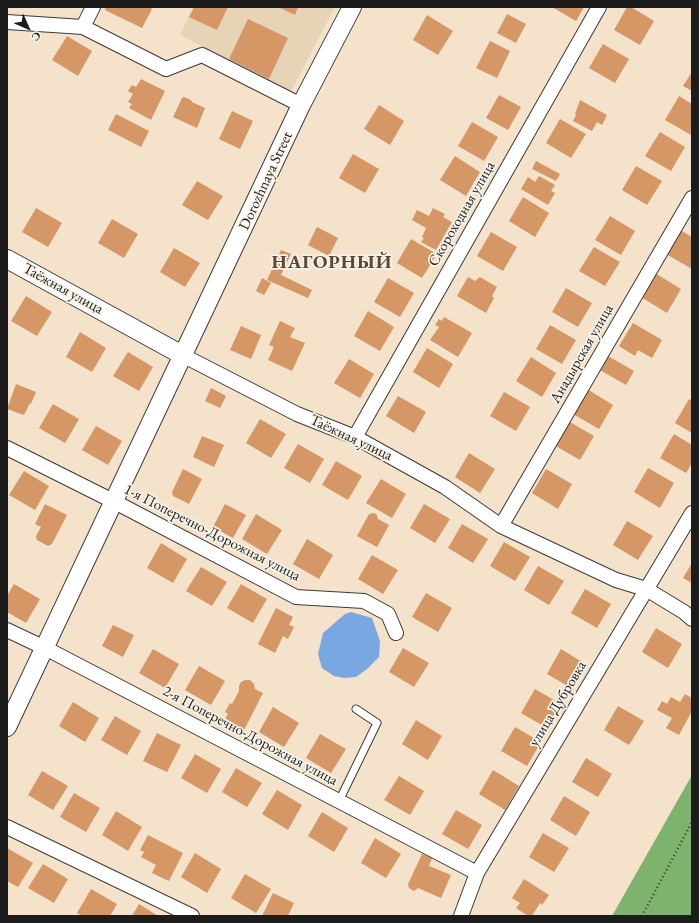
<!DOCTYPE html>
<meta charset="utf-8">
<style>
body{margin:0}
#map{position:relative;width:699px;height:923px;overflow:hidden;background:#f4e2ca;font-family:"EB Garamond",serif}
canvas{display:block}
.frame{position:absolute;inset:0;border:8px solid #1c1c1c;pointer-events:none}
.north{position:absolute;left:8px;top:8px;width:40px;height:40px;-webkit-text-stroke:3px #f7f3e8;paint-order:stroke;rotate:135deg;font-size:11px;font-weight:700;line-height:16px;text-align:center;color:#1c1c1c}
.north::after{content:'';display:block;margin:auto;width:14px;height:18px;background:#1c1c1c;clip-path:polygon(50% 0,100% 100%,50% 72%,0 100%)}
</style>
<div id="map">
<canvas width="699" height="923"></canvas>
<div class="frame"></div>
<div class="north">С</div>
</div>
<script>
const ctx = document.querySelector('canvas').getContext('2d');
ctx.lineJoin = 'round';
function fill(path, color) {
  ctx.fillStyle = color;
  ctx.fill(path, 'evenodd');
}
function toPath(rows) {
  const path = new Path2D();
  for (const r of rows) {
    path.moveTo(r[0], r[1]);
    for (let i = 2; i < r.length; i += 2) path.lineTo(r[i], r[i + 1]);
  }
  return path;
}
function stroke(path, color, width, dash) {
  ctx.strokeStyle = color;
  ctx.lineWidth = width;
  ctx.lineCap = dash ? 'butt' : 'round';
  ctx.setLineDash(dash || []);
  ctx.stroke(path);
}
function label(font, color, halo, rows, align = 'center') {
  ctx.font = font + ' "EB Garamond",serif';
  ctx.lineWidth = 3.5;
  ctx.setLineDash([]);
  ctx.textBaseline = 'middle';
  ctx.strokeStyle = halo;
  ctx.fillStyle = color;
  for (const [text, x, y, turn = 0] of rows) {
    ctx.save();
    ctx.translate(x, y);
    ctx.rotate((+turn || 0) * Math.PI / 180);
    ctx.textAlign = isNaN(turn) ? turn : align;
    if (halo) ctx.strokeText(text, 0, 0);
    ctx.fillText(text, 0, 0);
    ctx.restore();
  }
}
fill(toPath([
 [194,7,335,7,285,103,197,58,203,47,180,35]
]), '#e7d4b7');
fill(toPath([
 [692,775,692,916,612,916]
]), '#7eb36e');
fill(toPath([
 [351,612,372,618,380,641,379,657,367,669,356,677,344,678,334,676,322,668,318,654,323,633,345,614]
]), '#79a7e2');
fill(toPath([
 [106,7,149,7,152,9,142,28,105,10],
 [194,7,228,7,217,30,189,17],
 [278,7,298,7,295,15],
 [552,7,584,7,576,21],
 [627,7,631,7,654,21,640,45,614,30],
 [507,14,526,24,516,43,497,33],
 [427,15,453,31,438,55,413,40],
 [248,19,288,38,269,79,229,59],
 [67,36,92,51,78,76,52,60],
 [490,41,510,51,497,78,476,68],
 [603,44,629,59,615,83,589,68],
 [692,72,692,91,683,86],
 [141,79,165,91,151,120,129,108,132,104,128,102,133,94,128,91,132,85,136,87],
 [499,95,521,107,508,130,486,118],
 [679,96,692,104,691,135,665,120],
 [184,97,191,100,192,102,205,108,197,128,173,117,182,98],
 [580,100,607,115,602,125,597,122,592,131,573,121,576,115,575,114],
 [379,105,404,121,390,145,364,129],
 [232,111,253,121,240,149,219,139],
 [116,114,149,131,141,147,108,130],
 [560,119,586,134,571,158,546,143],
 [472,122,498,137,484,161,458,146],
 [660,132,685,147,671,171,645,156],
 [353,154,379,169,365,193,339,178],
 [455,156,480,172,466,196,440,180],
 [536,161,560,174,556,181,532,169],
 [636,166,662,181,647,205,622,190],
 [539,176,555,185,551,191,555,193,548,205,521,189,528,177,535,182],
 [197,181,223,196,208,220,182,205],
 [523,197,549,213,535,237,509,221],
 [36,208,62,223,48,247,22,232],
 [433,208,445,214,443,217,452,222,436,250,421,242,424,238,422,237,426,228,412,220,417,210,429,216],
 [610,216,635,231,621,255,595,240],
 [112,219,138,234,124,258,98,243],
 [317,227,338,238,329,256,308,245],
 [680,230,692,237,692,269,666,254],
 [491,232,517,247,503,271,477,256],
 [411,239,437,254,422,278,397,263],
 [594,247,620,262,605,286,579,271],
 [174,248,200,263,185,287,160,272],
 [281,250,291,254,281,275,312,290,308,298,267,280],
 [655,273,681,289,667,313,641,297],
 [468,277,475,281,480,277,497,287,492,296,494,298,486,313,457,296],
 [262,278,271,283,264,295,256,291],
 [388,278,414,293,400,317,374,302],
 [566,288,592,303,578,327,552,312],
 [26,296,52,312,37,336,11,321],
 [368,311,394,327,380,351,354,336],
 [444,317,472,333,458,357,430,340,439,327,435,325,439,319,442,321],
 [280,321,295,328,290,337,305,343,292,371,268,360,274,347,269,345],
 [633,323,662,340,652,358,638,350,635,356,619,346],
 [550,325,576,340,562,364,536,349],
 [241,326,261,335,251,359,230,350],
 [80,332,106,348,92,372,66,357],
 [427,348,453,364,439,388,413,372],
 [128,352,153,367,139,391,113,376],
 [608,356,634,371,626,385,600,370],
 [531,357,556,373,542,397,516,381],
 [349,359,374,374,360,398,334,383],
 [16,384,36,392,31,404,30,403,24,415,7,409],
 [211,388,226,396,220,408,205,401],
 [587,389,613,405,599,429,573,414],
 [504,392,530,407,516,431,490,416],
 [398,396,426,412,414,433,386,416],
 [689,399,692,401,692,433,675,423],
 [53,404,79,419,65,443,39,428],
 [260,419,286,434,271,458,246,443],
 [568,421,594,436,580,460,554,445],
 [96,426,122,441,108,465,82,450],
 [674,434,692,445,692,463,686,473,660,458],
 [202,436,224,445,214,467,193,457],
 [298,444,324,459,310,483,284,468],
 [469,453,495,469,480,493,455,477],
 [336,461,362,476,348,500,322,485],
 [648,468,674,483,660,508,634,492],
 [183,469,202,479,189,504,173,496,172,492],
 [546,469,572,484,558,509,532,493],
 [24,471,49,486,35,510,9,495],
 [381,479,406,494,392,518,366,503],
 [45,504,67,515,52,544,48,546,37,540,36,536,41,527,35,524],
 [225,504,246,515,233,538,213,527],
 [424,504,450,519,435,543,410,528],
 [374,513,377,515,378,519,389,525,377,547,357,536,369,514],
 [256,514,282,530,267,554,242,539],
 [627,521,653,536,638,560,613,545],
 [462,524,488,539,473,563,448,548],
 [307,539,333,555,319,579,293,564],
 [504,542,530,557,515,581,490,566],
 [161,543,187,559,173,583,147,568],
 [372,555,398,570,383,594,358,579],
 [692,563,692,583,683,578],
 [538,566,564,581,549,605,524,590],
 [201,567,227,582,212,606,186,591],
 [14,584,40,599,26,623,7,612,7,596],
 [241,584,267,599,253,623,227,608],
 [585,589,611,604,597,628,571,613],
 [426,593,452,608,438,632,412,617],
 [276,608,293,617,289,625,294,627,288,639,283,636,275,653,258,644],
 [113,625,134,635,123,657,102,646],
 [656,628,682,644,668,668,642,652],
 [403,648,429,663,414,687,389,672],
 [153,649,179,664,165,688,139,673],
 [561,649,587,665,573,689,547,674],
 [199,666,225,681,211,705,185,690],
 [245,680,250,680,254,684,255,689,263,693,243,732,224,721,228,714,225,712,230,703,232,704,239,691,239,686,241,682],
 [535,689,561,704,547,728,521,713],
 [685,694,692,698,692,711,679,735,666,728,672,718,657,710,662,701,667,704,671,697,680,702],
 [73,702,99,718,85,742,59,726],
 [618,706,644,721,629,745,604,730],
 [273,707,299,723,284,747,259,732],
 [115,716,141,731,127,755,101,740],
 [416,720,442,736,428,760,402,744],
 [515,727,541,742,527,766,501,751],
 [157,733,181,745,167,772,143,761],
 [320,734,346,749,331,773,306,758],
 [195,754,221,769,207,793,181,778],
 [586,758,612,774,598,797,572,782],
 [236,768,262,783,247,807,222,792],
 [493,770,519,786,505,810,479,794],
 [42,771,68,786,53,810,28,795],
 [399,776,424,791,410,815,384,800],
 [277,790,302,805,288,830,262,814],
 [74,793,100,808,86,832,60,817],
 [564,796,590,812,576,836,550,820],
 [456,810,482,825,468,849,442,834],
 [116,811,142,827,128,851,102,835],
 [322,812,348,828,334,852,308,836],
 [543,833,569,848,554,872,529,857],
 [148,835,183,853,169,881,152,873,156,865,141,857,144,852,140,850],
 [375,838,401,854,386,878,361,863],
 [7,848,33,863,18,887,7,881],
 [195,853,221,869,207,893,181,877],
 [422,854,432,858,429,866,451,875,441,898,418,888,414,891,409,888,408,884],
 [43,864,68,879,54,903,28,888],
 [245,874,271,889,256,913,231,898],
 [524,879,549,895,542,905,540,903,532,916,528,916,516,908,520,903,512,898],
 [91,889,117,904,110,916,82,916,77,913],
 [273,893,294,903,288,916,262,916],
 [139,904,158,916,132,916]
]), '#d49765');
const service = toPath([
 [339,801,377,723,356,709]
]);
const minor = toPath([
 [7,22,83,27,166,69,202,55,301,105],
 [83,27,93,7],
 [184,356,297,414,355,437,445,487,501,526,616,580,646,589,684,612,692,619],
 [355,437,599,7],
 [7,448,115,502,296,597,364,601,388,614,396,633],
 [501,526,692,198],
 [7,630,45,648,477,873],
 [7,827,192,916],
 [461,916,477,873,692,513]
]);
const tertiary = toPath([
 [7,259,184,356],
 [7,727,301,105,352,7]
]);
stroke(service, '#3c3a36', 9);
stroke(minor, '#3c3a36', 16);
stroke(tertiary, '#3c3a36', 20);
stroke(toPath([
 [642,916,692,822]
]), '#3c3a36', 2.5, [1, 3]);
stroke(service, '#fff', 7);
stroke(minor, '#fff', 14);
stroke(tertiary, '#fff', 18);
label('15px', '#1c1c1c', '#f7f3e8', [
 ["Dorozhnaya Street",266,181,-65],
 ["Скороходная улица",462,214,-60],
 ["Таёжная улица",63,289,29],
 ["Анадырская улица",582,354,-60],
 ["Таёжная улица",351,438,25],
 ["1-я Поперечно-Дорожная улица",212,533,27],
 ["улица Дубровка",558,704,-59],
 ["2-я Поперечно-Дорожная улица",250,736,28]
]);
ctx.letterSpacing = '1px';
label('bold 19px', '#5c4736', '#f7f3e8', [
 ["НАГОРНЫЙ",332,263]
]);
ctx.letterSpacing = '0px';
</script>
